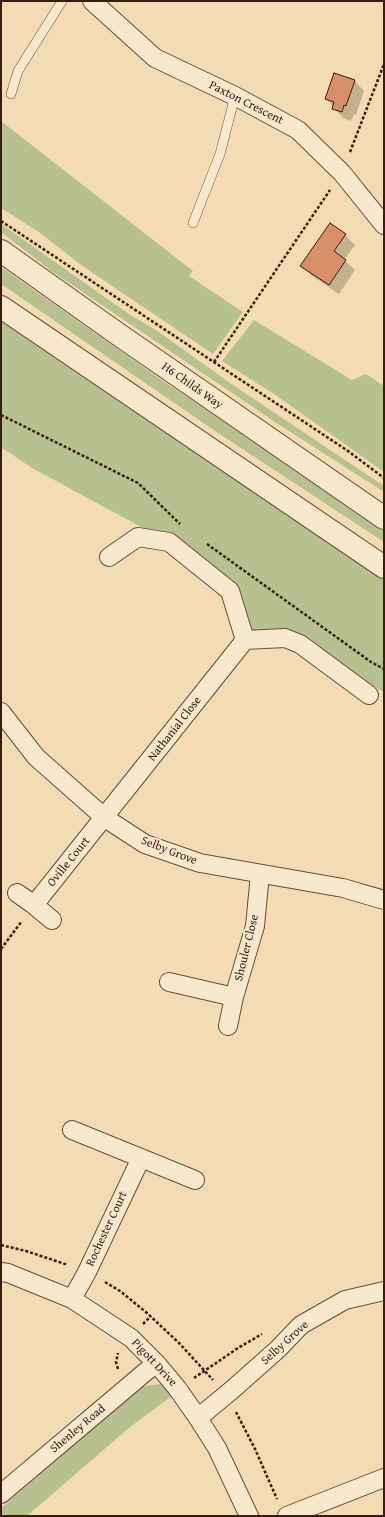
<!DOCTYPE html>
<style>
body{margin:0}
#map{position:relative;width:385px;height:1517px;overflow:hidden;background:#f3dcb3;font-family:"Gentium Book Plus",serif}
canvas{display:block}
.frame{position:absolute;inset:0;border:2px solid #381c11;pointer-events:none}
</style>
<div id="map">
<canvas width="385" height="1517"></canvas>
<div class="frame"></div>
</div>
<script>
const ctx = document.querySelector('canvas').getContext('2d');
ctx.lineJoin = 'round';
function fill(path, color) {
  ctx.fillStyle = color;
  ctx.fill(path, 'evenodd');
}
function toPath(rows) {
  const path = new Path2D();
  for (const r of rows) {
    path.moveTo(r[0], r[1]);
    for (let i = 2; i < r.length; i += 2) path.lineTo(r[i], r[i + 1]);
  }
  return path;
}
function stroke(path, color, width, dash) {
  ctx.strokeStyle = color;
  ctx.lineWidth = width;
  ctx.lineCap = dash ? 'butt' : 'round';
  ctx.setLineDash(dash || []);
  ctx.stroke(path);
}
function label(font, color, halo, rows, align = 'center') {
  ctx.font = font + ' "Gentium Book Plus",serif';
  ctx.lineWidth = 4;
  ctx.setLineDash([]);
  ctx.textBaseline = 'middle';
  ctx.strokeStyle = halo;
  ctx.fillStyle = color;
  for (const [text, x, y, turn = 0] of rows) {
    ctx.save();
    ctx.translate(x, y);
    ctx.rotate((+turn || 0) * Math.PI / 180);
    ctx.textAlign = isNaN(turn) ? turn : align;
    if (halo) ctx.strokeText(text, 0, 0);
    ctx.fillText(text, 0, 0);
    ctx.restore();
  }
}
fill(toPath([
 [1,121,193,271,189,276,243,312,213,354,81,265,39,232,1,208],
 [1,224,129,314,159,332,230,383,384,486,384,492,275,422,53,272,1,232],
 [1,267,166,383,384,527,384,542,218,433,1,284],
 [1,307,384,567,384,692,300,644,245,640,230,591,169,542,32,468,1,447],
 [254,320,352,380,366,374,384,386,384,472,277,396,222,361],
 [160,1384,166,1387,172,1396,130,1427,27,1516,1,1516,1,1508,130,1397,145,1386]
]), '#b7c18f');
fill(toPath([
 [335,74,355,81,364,91,356,115,354,114,351,121,343,118,326,98],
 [345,235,355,245,344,260,355,270,339,294,311,275,302,266]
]), '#0003');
const building = toPath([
 [334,73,355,80,346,106,344,105,342,112,332,109,334,102,325,99,334,73],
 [330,223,346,234,334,251,346,260,329,285,300,266,330,223]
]);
fill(building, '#d98f68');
stroke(building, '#381c11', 1);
const service = toPath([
 [11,94,18,71,62,1],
 [193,223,220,154,235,96]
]);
const minor = toPath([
 [92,1,155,58,235,96,298,130,342,173,384,225],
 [245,640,285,638,300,644,369,695],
 [1,712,36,757,105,818,145,844,200,863,343,888,384,900],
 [17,893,34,905,245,640,230,591,169,542,138,537,109,557],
 [34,905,52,920],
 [169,982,234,997],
 [228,1026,234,997,255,926,260,874],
 [141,1158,195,1180],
 [1,1272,8,1273,72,1299,131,1338,156,1363,177,1388,198,1418,217,1448,249,1516],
 [72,1299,87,1272,141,1158,72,1130],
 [198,1418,233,1389,278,1349,301,1325,345,1300,384,1291],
 [1,1494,156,1363],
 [287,1516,384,1478]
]);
const tertiary = toPath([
 [1,251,115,332,384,518],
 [1,307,384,567]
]);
stroke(service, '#674c3a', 10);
stroke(minor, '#674c3a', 20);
stroke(tertiary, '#674c3a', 24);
stroke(toPath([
 [350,152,384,64],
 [1,221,348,451,384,478],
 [214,362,330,190],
 [1,415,138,483,180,524],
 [207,544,371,662,384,669],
 [1,949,22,921],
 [1,1245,26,1251,68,1265],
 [105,1282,120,1291,147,1313,179,1343,213,1380],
 [143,1324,151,1316],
 [118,1369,116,1362,118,1353],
 [194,1378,238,1348,262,1334],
 [236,1412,255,1449,277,1499]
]), '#381c11', 2.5, [3, 2]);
stroke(service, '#f7e8ce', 9);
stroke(minor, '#f7e8ce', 18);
stroke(tertiary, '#f7e8ce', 22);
label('12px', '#381c11', '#f7e8ce', [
 ["Paxton Crescent",246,103,27],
 ["H6 Childs Way",192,386,35],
 ["Nathanial Close",175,729,-52],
 ["Selby Grove",169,851,21],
 ["Oville Court",69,862,-51],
 ["Shouler Close",247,948,-76],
 ["Rochester Court",107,1229,-65],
 ["Selby Grove",285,1343,-42],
 ["Pigott Drive",154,1363,47],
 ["Shenley Road",78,1429,-40]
]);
</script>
